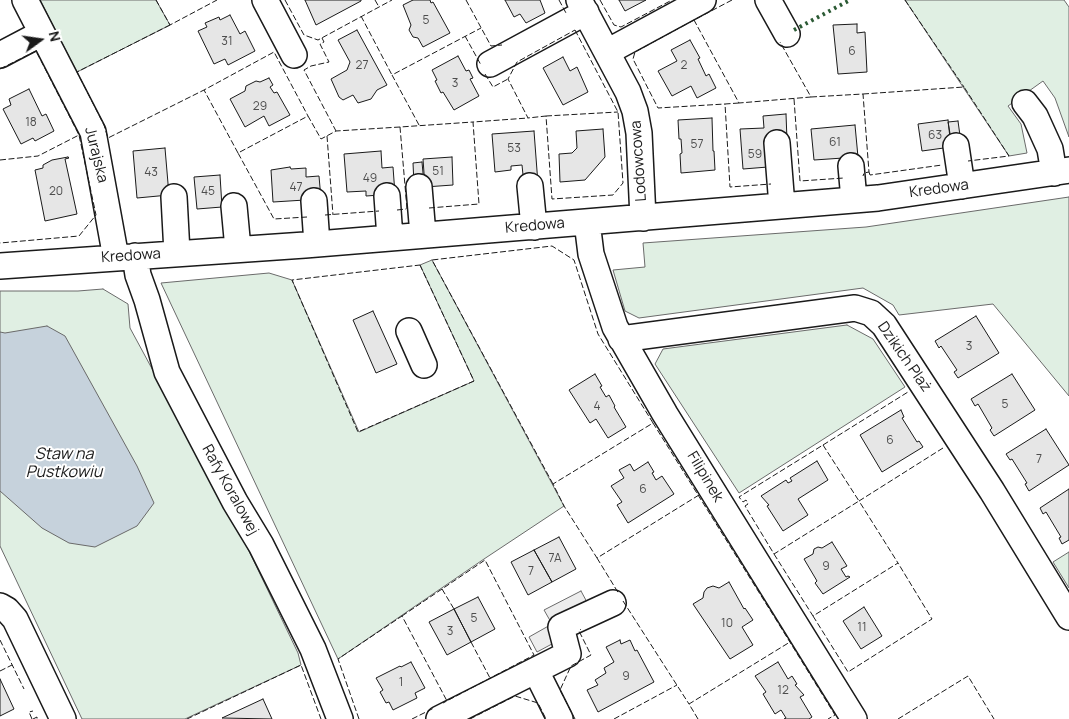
<!DOCTYPE html>
<meta charset="utf-8">
<style>
body{margin:0}
#map{position:relative;width:1069px;height:719px;overflow:hidden;background:#fff;font-family:Manrope,sans-serif}
canvas{display:block}
.north{position:absolute;left:15px;top:15px;width:50px;height:50px;-webkit-text-stroke:4px #fff;paint-order:stroke;rotate:76deg;font-size:14px;font-weight:700;line-height:20px;text-align:center;color:#1a1a1a}
.north::after{content:'';display:block;margin:auto;width:18px;height:22px;background:#1a1a1a;clip-path:polygon(50% 0,100% 100%,50% 72%,0 100%)}
</style>
<div id="map">
<canvas width="1069" height="719"></canvas>
<div class="north">N</div>
</div>
<script>
const ctx = document.querySelector('canvas').getContext('2d');
ctx.lineJoin = 'round';
function fill(path, color) {
  ctx.fillStyle = color;
  ctx.fill(path, 'evenodd');
}
function toPath(rows) {
  const path = new Path2D();
  for (const r of rows) {
    path.moveTo(r[0], r[1]);
    for (let i = 2; i < r.length; i += 2) path.lineTo(r[i], r[i + 1]);
  }
  return path;
}
function stroke(path, color, width, dash) {
  ctx.strokeStyle = color;
  ctx.lineWidth = width;
  ctx.lineCap = dash ? 'butt' : 'round';
  ctx.setLineDash(dash || []);
  ctx.stroke(path);
}
function label(font, color, halo, rows, align = 'center') {
  ctx.font = font + ' Manrope,sans-serif';
  ctx.lineWidth = 4;
  ctx.setLineDash([]);
  ctx.textBaseline = 'middle';
  ctx.strokeStyle = halo;
  ctx.fillStyle = color;
  for (const [text, x, y, turn = 0] of rows) {
    ctx.save();
    ctx.translate(x, y);
    ctx.rotate((+turn || 0) * Math.PI / 180);
    ctx.textAlign = isNaN(turn) ? turn : align;
    if (halo) ctx.strokeText(text, 0, 0);
    ctx.fillText(text, 0, 0);
    ctx.restore();
  }
}
const green = toPath([
 [40,0,156,0,170,25,77,72,40,0],
 [905,0,1064,0,1069,7,1069,137,1055,98,1043,81,1008,106,1021,124,1027,153,1009,156,905,0],
 [1069,197,1069,396,993,304,899,315,893,305,863,288,639,318,625,311,613,270,645,267,643,243,866,227,1069,197],
 [432,260,564,506,484,559,338,659,161,283,269,273,292,280,359,432,474,381,420,265,432,260],
 [103,289,128,304,130,328,236,524,298,653,301,665,185,719,82,719,0,546,0,291,78,291,103,289],
 [847,325,873,339,905,387,739,493,655,364,663,349,847,325],
 [1069,552,1069,588,1053,562,1069,552]
]);
fill(green, '#e0efe3');
stroke(green, '#6a6a6a', 1);
const parking = toPath([
 [581,591,588,604,617,609,537,652,529,637,552,624,544,610,581,591]
]);
fill(parking, '#ededed');
stroke(parking, '#6a6a6a', 1);
const water = toPath([
 [47,326,65,336,137,466,154,503,137,526,95,547,69,543,42,528,0,491,0,332,5,333,47,326]
]);
fill(water, '#c6d2dc');
stroke(water, '#6a6a6a', 1);
const building = toPath([
 [305,0,361,0,361,1,316,25,305,0],
 [413,0,430,0,431,3,433,2,450,33,423,47,418,38,413,37,409,30,411,25,403,5,413,0],
 [505,0,540,0,545,13,526,23,520,14,514,17,505,0],
 [619,0,646,0,625,11,619,0],
 [230,15,240,34,245,31,255,51,228,65,225,59,214,64,198,31,207,27,205,23,219,17,220,20,230,15],
 [857,24,857,33,865,32,867,72,838,74,833,25,857,24],
 [357,30,387,85,377,90,371,99,358,103,353,95,343,100,339,97,331,79,347,70,350,62,338,40,357,30],
 [690,40,700,58,698,59,706,76,709,74,716,88,697,98,691,86,672,96,658,71,677,61,671,50,690,40],
 [458,56,466,71,469,70,473,78,470,79,479,96,454,110,443,92,441,93,435,81,437,80,432,70,458,56],
 [563,57,570,71,577,67,588,92,563,105,543,68,563,57],
 [269,78,273,85,270,87,274,93,277,92,290,115,269,126,264,116,245,127,230,99,245,91,246,86,256,81,260,82,269,78],
 [29,89,42,116,46,114,54,131,35,141,33,138,21,144,3,109,11,105,9,99,29,89],
 [786,114,787,140,768,167,743,169,740,129,764,128,763,116,786,114],
 [712,118,713,151,714,151,715,170,681,173,680,154,682,153,681,139,679,139,678,120,712,118],
 [948,120,951,147,922,151,918,124,948,120],
 [958,121,961,143,952,145,948,122,958,121],
 [855,125,858,157,814,160,811,129,855,125],
 [603,129,605,157,585,180,560,182,559,154,572,153,577,148,576,131,603,129],
 [534,131,538,184,524,185,522,165,511,166,511,170,495,172,492,134,534,131],
 [165,148,169,195,137,198,133,151,165,148],
 [381,151,382,168,393,167,395,194,366,196,366,191,347,192,344,154,381,151],
 [68,157,69,158,65,159,77,214,45,221,35,170,43,168,43,165,52,160,68,157],
 [452,157,453,185,425,187,423,159,452,157],
 [422,162,424,184,414,185,413,163,422,162],
 [290,167,291,169,306,168,306,177,319,176,321,199,273,202,271,170,290,167],
 [220,175,222,207,197,209,194,177,220,175],
 [373,311,397,364,376,373,353,320,373,311],
 [976,316,999,353,958,378,954,372,957,370,941,346,939,348,935,341,976,316],
 [595,374,602,386,600,387,606,397,609,395,615,406,614,407,626,427,608,438,596,419,590,423,569,390,595,374],
 [1012,374,1035,410,994,436,990,430,992,428,978,404,975,406,971,399,1012,374],
 [901,410,904,417,902,418,917,442,919,441,923,447,882,472,860,435,901,410],
 [1046,429,1069,465,1029,491,1025,484,1027,483,1012,459,1010,460,1006,454,1046,429],
 [817,461,828,480,798,499,808,515,783,531,767,506,769,505,761,496,786,480,788,483,792,481,790,478,817,461],
 [648,462,654,472,652,473,656,480,662,476,674,494,628,523,617,505,622,502,611,486,624,478,619,470,630,464,634,471,648,462],
 [1069,489,1069,540,1062,544,1059,538,1061,537,1046,512,1043,514,1040,508,1069,489],
 [559,537,576,569,552,582,534,550,559,537],
 [832,542,847,566,841,569,846,577,848,576,850,577,823,594,815,583,817,581,804,559,813,554,814,549,818,547,822,548,832,542],
 [534,550,552,582,528,595,511,562,534,550],
 [729,582,744,609,745,608,753,620,742,627,753,645,730,659,693,604,703,598,704,592,707,588,713,586,719,588,729,582],
 [478,597,495,629,471,642,454,609,478,597],
 [864,607,882,636,861,649,843,621,864,607],
 [454,609,471,642,447,655,429,622,454,609],
 [620,640,621,644,630,640,635,651,637,650,654,682,598,712,587,690,598,685,595,680,606,673,604,668,614,662,606,647,620,640],
 [411,662,425,688,415,693,417,698,393,710,389,702,386,703,380,692,383,690,376,678,400,666,401,667,411,662],
 [778,662,788,679,792,676,797,684,795,685,804,695,800,697,812,717,809,719,784,719,786,718,781,710,775,714,763,694,766,692,755,676,778,662],
 [0,679,14,709,0,716,0,679],
 [263,699,272,719,222,718,263,699]
]);
fill(building, '#e6e6e6');
stroke(building, '#1a1a1a', 1);
const minor = toPath([
 [25,0,93,132,116,258],
 [265,0,294,55],
 [579,0,628,92,635,111,639,133,643,218],
 [768,0,787,34],
 [607,52,703,0],
 [0,55,42,33],
 [490,64,586,12],
 [1025,103,1035,116,1050,149,1054,173],
 [777,143,782,206],
 [956,146,962,186],
 [851,166,854,200],
 [530,186,534,227],
 [419,187,423,235],
 [387,196,390,238],
 [174,197,177,253],
 [314,201,317,244],
 [234,206,238,249],
 [587,222,591,254,615,327,665,414,854,719],
 [135,256,138,275,147,300,167,372,235,502,261,545,313,649,340,719],
 [0,266,305,245,878,198,1069,170],
 [409,331,424,365],
 [621,339,855,308,871,313,884,325,992,491,1069,617],
 [0,606,7,610,15,619,63,719],
 [536,671,560,719],
 [439,719,568,654,561,627,613,603]
]);
stroke(minor, '#1a1a1a', 28);
stroke(minor, '#fff', 25);
stroke(toPath([
 [794,30,850,0]
]), '#2b5a34', 4, [2.5, 4]);
stroke(toPath([
 [156,0,170,25,217,0],
 [285,0,304,35,318,40,392,0],
 [375,0,379,7],
 [466,0,491,46,502,45],
 [559,0,566,13],
 [600,0,614,25,621,27,672,0],
 [732,0,694,20,739,103,811,97,780,42],
 [905,0,964,87],
 [361,16,392,75],
 [694,20,635,52,633,59,658,108,725,104],
 [170,25,77,72,104,125,108,138,204,90],
 [575,30,618,112,623,183,613,195,552,199,546,116,528,118,508,79,517,62,575,30],
 [465,36,481,65],
 [322,38,324,42,320,44,329,62,311,66,304,70,336,131],
 [0,69,36,51,79,135],
 [485,74,493,87,508,79],
 [863,94,964,87,1009,156,968,161],
 [811,97,863,94,869,172,864,173,863,176],
 [794,99,800,181,844,178],
 [739,103,725,104,730,187,771,184],
 [546,116,618,112],
 [419,125,392,75,481,28],
 [327,136,333,215],
 [238,153,204,90,274,52,308,116],
 [0,160,38,156,79,135,96,215,79,236,0,243],
 [869,172,870,175,942,165],
 [429,208,479,204,473,122,528,118],
 [407,209,400,127,473,122],
 [397,210,406,209],
 [325,215,379,211],
 [307,217,274,219,238,153,308,116,321,139,336,131,400,127],
 [420,265,474,381,358,432,292,280,420,265],
 [823,445,859,501,774,554,745,506,748,504,746,500,743,502,739,497,823,445],
 [823,445,908,392],
 [553,484,432,260,552,246,574,260,598,334,653,423],
 [699,495,597,558,564,506,553,484,653,423,775,618,835,715,828,719],
 [774,554,813,616,898,563,859,501,943,448],
 [597,558,619,594],
 [442,589,454,609],
 [623,601,689,704],
 [402,616,485,560,534,655,443,703],
 [813,616,848,672,932,619,898,563],
 [0,640,24,689],
 [471,642,490,678],
 [0,671,12,665],
 [32,719,29,712,33,711],
 [33,719,37,717,37,719],
 [187,719,301,665,321,719],
 [359,719,338,659,402,616,447,701],
 [412,719,434,708],
 [470,719,515,696,538,703,546,719],
 [575,719,560,690,571,666,591,655,579,631,581,629],
 [614,719,677,685],
 [698,719,689,704,790,642],
 [898,719,968,676,994,719]
]), '#1a1a1a', 1, [6, 2.5]);
label('12px', '#4d4d4d', null, [
 ["5",426,21],
 ["31",227,42],
 ["6",852,52],
 ["27",362,66],
 ["2",684,66],
 ["3",455,84],
 ["29",260,107],
 ["18",31,123],
 ["63",935,136],
 ["61",835,143],
 ["57",697,145],
 ["53",514,149],
 ["59",755,155],
 ["51",438,172],
 ["43",151,173],
 ["49",370,179],
 ["47",296,188],
 ["20",56,192],
 ["45",208,192],
 ["3",969,347],
 ["5",1005,405],
 ["4",597,407],
 ["6",890,441],
 ["7",1039,460],
 ["6",643,490],
 ["7A",555,559],
 ["9",826,567],
 ["7",531,572],
 ["5",474,619],
 ["10",727,624],
 ["11",862,628],
 ["3",450,632],
 ["9",626,677],
 ["1",401,683],
 ["12",783,691]
]);
label('15px', '#1a1a1a', '#fff', [
 ["Jurajska",96,155,76],
 ["Lodowcowa",639,161,-94],
 ["Kredowa",939,189,-8],
 ["Kredowa",535,226,-5],
 ["Kredowa",131,256,-4],
 ["Dzikich Plaż",904,357,55],
 ["Filipinek",705,477,59],
 ["Rafy Koralowej",230,490,61]
]);
label('italic 16px', '#1a1a1a', '#fff', [
 ["Staw na",64,455],
 ["Pustkowiu",64,473]
]);
</script>
